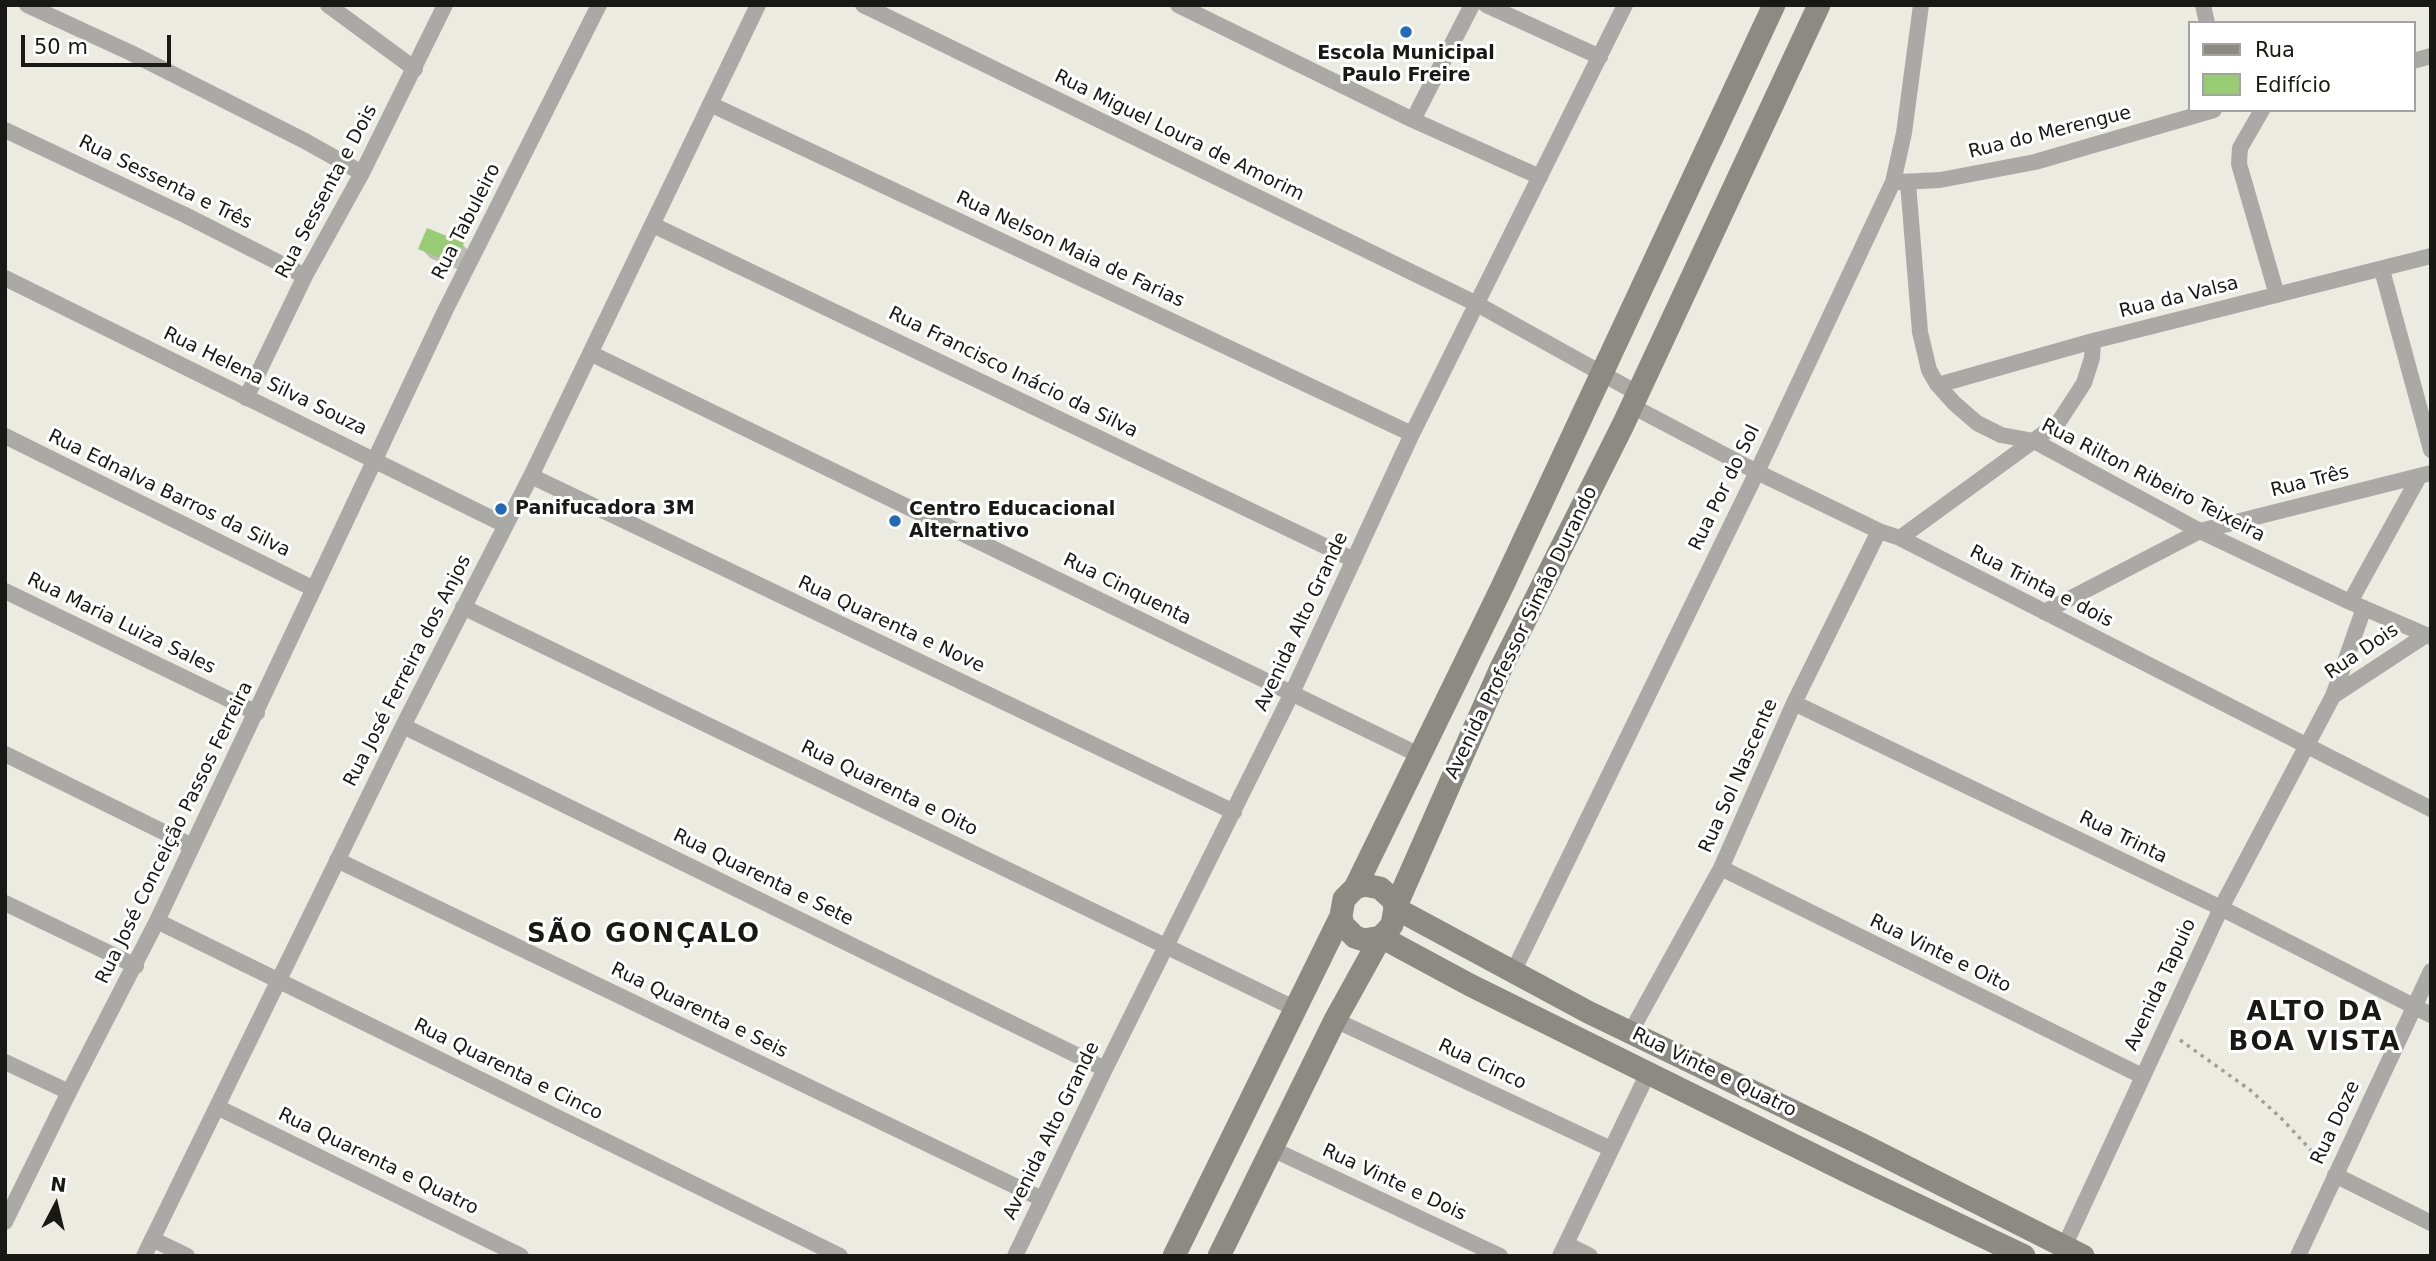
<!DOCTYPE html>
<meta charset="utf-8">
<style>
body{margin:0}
#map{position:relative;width:2436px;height:1261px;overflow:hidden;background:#ecebe1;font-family:"DejaVu Sans",sans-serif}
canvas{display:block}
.frame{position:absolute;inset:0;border:7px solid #181814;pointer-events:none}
.legend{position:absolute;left:2188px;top:21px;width:228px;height:91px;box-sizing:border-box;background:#fff;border:2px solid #a3a3a1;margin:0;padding:9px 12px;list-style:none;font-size:21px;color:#181814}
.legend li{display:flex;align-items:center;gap:14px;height:35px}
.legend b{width:35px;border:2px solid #a3a3a1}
.north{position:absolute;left:21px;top:1170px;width:70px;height:70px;-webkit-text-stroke:5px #fff;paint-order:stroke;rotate:7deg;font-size:19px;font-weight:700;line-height:28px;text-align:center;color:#181814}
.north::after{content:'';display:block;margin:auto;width:24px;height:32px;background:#181814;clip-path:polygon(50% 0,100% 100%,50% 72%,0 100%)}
.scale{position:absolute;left:21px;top:35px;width:150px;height:32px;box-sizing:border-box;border:4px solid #181814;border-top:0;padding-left:9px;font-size:21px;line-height:24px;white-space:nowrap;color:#181814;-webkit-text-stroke:5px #fff;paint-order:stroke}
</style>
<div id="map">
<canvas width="2436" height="1261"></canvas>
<div class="frame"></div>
<ul class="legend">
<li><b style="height:9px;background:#8d8983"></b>Rua</li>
<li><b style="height:19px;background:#97cb74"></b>Edifício</li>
</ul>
<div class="north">N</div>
<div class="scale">50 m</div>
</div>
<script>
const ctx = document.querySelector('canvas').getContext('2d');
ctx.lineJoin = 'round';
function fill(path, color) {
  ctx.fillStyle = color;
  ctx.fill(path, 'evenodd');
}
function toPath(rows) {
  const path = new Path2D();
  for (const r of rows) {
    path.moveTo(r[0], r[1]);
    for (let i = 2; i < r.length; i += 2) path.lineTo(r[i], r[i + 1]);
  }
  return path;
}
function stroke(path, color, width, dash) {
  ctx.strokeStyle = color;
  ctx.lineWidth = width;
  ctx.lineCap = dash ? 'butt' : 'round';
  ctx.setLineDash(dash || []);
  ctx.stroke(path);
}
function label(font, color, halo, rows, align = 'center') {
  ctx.font = font + ' "DejaVu Sans",sans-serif';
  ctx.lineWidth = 6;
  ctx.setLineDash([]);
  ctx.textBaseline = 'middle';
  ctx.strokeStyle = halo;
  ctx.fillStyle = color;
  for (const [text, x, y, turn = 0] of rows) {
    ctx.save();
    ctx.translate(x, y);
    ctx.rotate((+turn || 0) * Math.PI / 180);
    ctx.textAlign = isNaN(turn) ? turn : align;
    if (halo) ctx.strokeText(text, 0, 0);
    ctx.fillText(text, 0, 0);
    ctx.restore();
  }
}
fill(toPath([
 [463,245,472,254,464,272,430,258,421,248]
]), '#0003');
fill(toPath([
 [427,228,464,243,455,264,418,249]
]), '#97cb74');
stroke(toPath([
 [2180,1040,2250,1090,2281,1118,2322,1162]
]), '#a2a199', 3.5, [3.5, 5]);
stroke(toPath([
 [27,5,129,52,305,141,362,173],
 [328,5,415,69],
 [863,5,1477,304,1637,393],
 [1178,5,1413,120,1540,177],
 [1486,5,1600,57],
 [2203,5,2207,23],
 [2413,61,2431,56],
 [710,104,1412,434],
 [2262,110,2240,148,2239,164,2277,295],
 [1413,120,1472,5],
 [5,130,185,215,305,276],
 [1899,182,1940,180,2035,162,2214,110],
 [1908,183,1920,332,1929,370,1937,384,1954,403,1977,423,2001,435,2034,441,2200,531,2350,602,2431,637],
 [653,225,1354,560],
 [2382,270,2431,450],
 [5,278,505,525],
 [590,353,1419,755],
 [1938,385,2093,341,2431,256],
 [246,398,305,276,362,173,445,5],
 [1632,406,1757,472,1879,531,1900,538,2431,809],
 [5,436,314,589],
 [531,476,1234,812],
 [1900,538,2058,423,2084,383,2092,358,2093,341],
 [5,591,257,713],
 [2350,602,2419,477],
 [463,607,1296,1009],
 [2044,612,2200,531,2431,473],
 [2333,696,2364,608],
 [1794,703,2221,908,2431,1015],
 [403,726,1105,1069],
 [5,754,192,846],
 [337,860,1042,1199],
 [1721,868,2142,1076],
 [5,903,136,966],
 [157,921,840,1256],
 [1513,972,1757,472,1893,182,1904,133,1921,5],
 [1335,1020,1611,1149],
 [1630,1033,1721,868,1794,703,1879,531],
 [5,1062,69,1092],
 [217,1107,521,1256],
 [1270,1148,1500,1256],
 [2335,1175,2431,1223],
 [5,1222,69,1092,157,921,445,311,599,5],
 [152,1239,187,1256],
 [1566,1244,1590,1256],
 [2064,1247,2221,908,2333,696,2426,635],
 [144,1256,403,726,531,476,758,5],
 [1015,1256,1105,1069,1292,693,1412,434,1625,5],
 [1560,1256,1648,1073],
 [2298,1256,2431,971]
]), '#aba9a5', 16);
stroke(toPath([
 [1355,888,1364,885,1380,888,1393,900,1395,908,1588,1012,1861,1144,2083,1256],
 [1341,916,1343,925,1355,937,1364,940,1381,937,1470,985,1854,1175,2024,1256],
 [1174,1256,1341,916,1344,899,1355,888,1502,587,1774,5],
 [1219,1256,1335,1020,1381,937,1392,925,1395,908,1501,668,1623,425,1819,5]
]), '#8d8983', 23);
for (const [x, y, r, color] of [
 [1406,32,7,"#2169b9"],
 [501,509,7,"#2169b9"],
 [895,521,7,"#2169b9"]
]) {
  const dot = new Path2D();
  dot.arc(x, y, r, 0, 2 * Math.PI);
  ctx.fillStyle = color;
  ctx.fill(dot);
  stroke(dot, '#fff', 2.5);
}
label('bold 19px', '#181814', '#fff', [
 ["Escola Municipal",1406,54,"center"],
 ["Paulo Freire",1406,76,"center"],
 ["Panifucadora 3M",515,509],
 ["Centro Educacional",909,510],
 ["Alternativo",909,532]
], 'left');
label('19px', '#181814', '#fff', [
 ["Rua do Merengue",2050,133,-14],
 ["Rua Miguel Loura de Amorim",1179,136,26],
 ["Rua Sessenta e Três",165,183,26],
 ["Rua Sessenta e Dois",327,192,-62],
 ["Rua Tabuleiro",467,222,-63],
 ["Rua Nelson Maia de Farias",1070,250,25],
 ["Rua da Valsa",2179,298,-14],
 ["Rua Francisco Inácio da Silva",1013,373,26],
 ["Rua Helena Silva Souza",265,382,26],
 ["Rua Rilton Ribeiro Teixeira",2153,481,27],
 ["Rua Três",2310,482,-14],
 ["Rua Por do Sol",1725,488,-64],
 ["Rua Ednalva Barros da Silva",169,494,26],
 ["Rua Trinta e dois",2041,587,27],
 ["Rua Cinquenta",1127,590,26],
 ["Avenida Alto Grande",1302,622,-65],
 ["Rua Maria Luiza Sales",121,624,26],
 ["Rua Quarenta e Nove",891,625,25],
 ["Avenida Professor Simão Durando",1522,633,-64],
 ["Rua Dois",2362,652,-34],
 ["Rua José Ferreira dos Anjos",408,671,-63],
 ["Rua Sol Nascente",1739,776,-66],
 ["Rua Quarenta e Oito",889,789,26],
 ["Rua José Conceição Passos Ferreira",175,833,-64],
 ["Rua Trinta",2123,838,26],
 ["Rua Quarenta e Sete",763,878,26],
 ["Rua Vinte e Oito",1940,954,26],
 ["Avenida Tapuio",2161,985,-65],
 ["Rua Quarenta e Seis",699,1011,26],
 ["Rua Cinco",1482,1065,25],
 ["Rua Quarenta e Cinco",508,1070,26],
 ["Rua Vinte e Quatro",1714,1073,26],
 ["Rua Doze",2336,1123,-65],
 ["Avenida Alto Grande",1052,1131,-64],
 ["Rua Quarenta e Quatro",378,1162,26],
 ["Rua Vinte e Dois",1394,1183,25]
]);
ctx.letterSpacing = '2px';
label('bold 26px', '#181814', '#fff', [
 ["SÃO GONÇALO",644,935],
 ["ALTO DA",2315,1013],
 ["BOA VISTA",2315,1043]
]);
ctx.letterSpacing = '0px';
</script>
